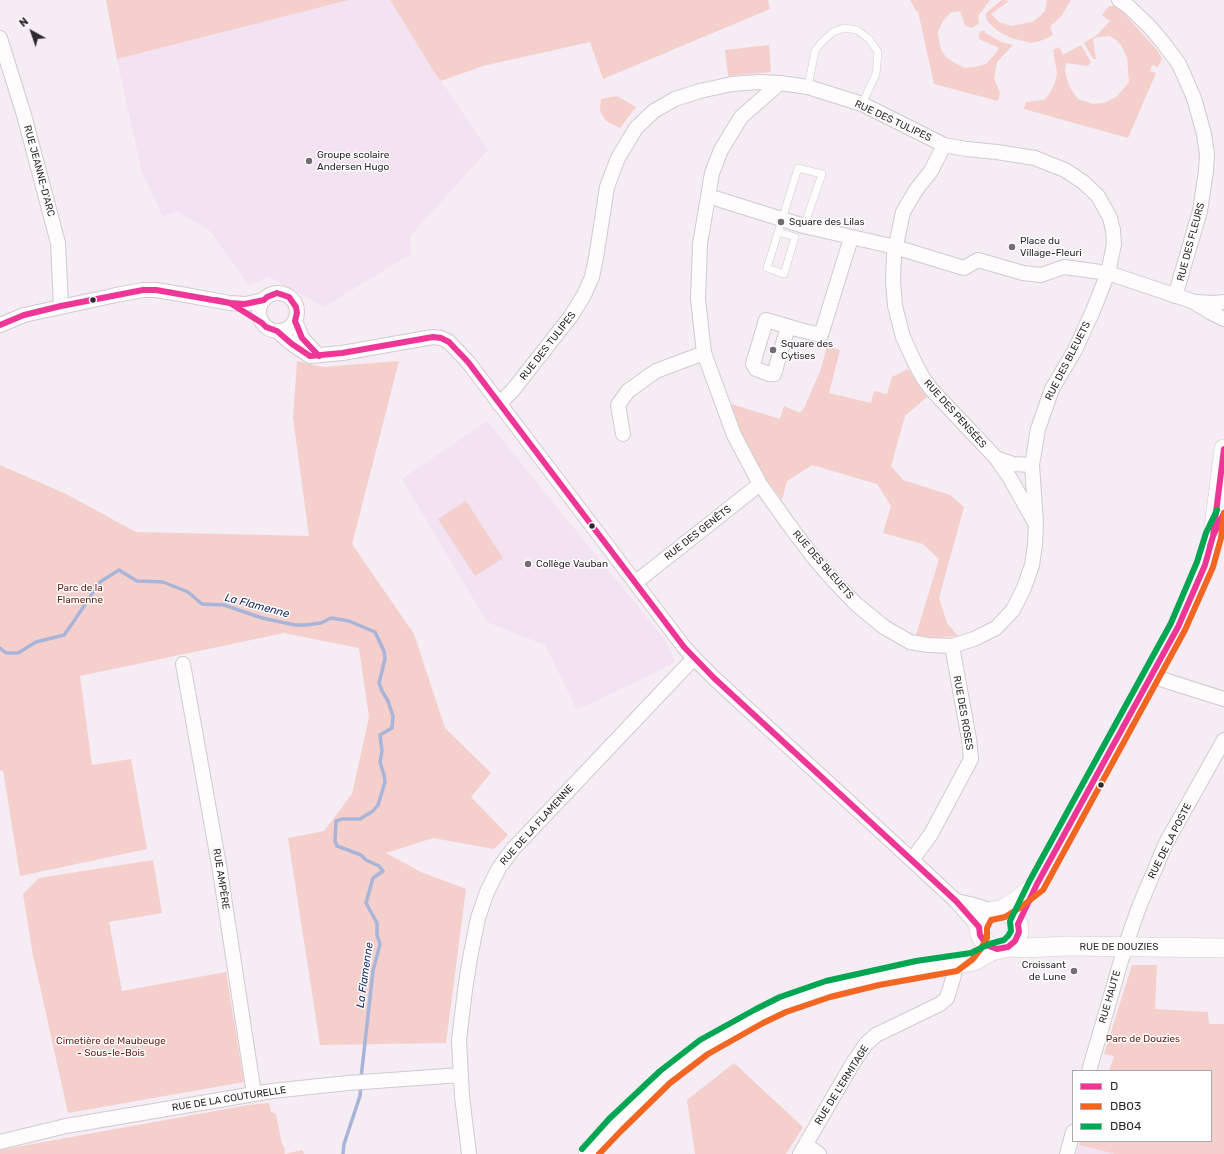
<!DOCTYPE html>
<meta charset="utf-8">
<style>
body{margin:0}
#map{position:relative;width:1224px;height:1154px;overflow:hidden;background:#f5ecf4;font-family:Rubik,sans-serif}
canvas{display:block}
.legend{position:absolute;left:1072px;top:1070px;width:140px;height:72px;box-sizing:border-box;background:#fff;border:1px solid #aca9ab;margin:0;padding:5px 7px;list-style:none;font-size:12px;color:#2f292e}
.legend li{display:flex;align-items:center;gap:8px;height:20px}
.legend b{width:20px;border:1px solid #aca9ab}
.north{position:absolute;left:12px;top:12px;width:40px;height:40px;-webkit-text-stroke:3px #fff;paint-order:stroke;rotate:320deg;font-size:11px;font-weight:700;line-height:16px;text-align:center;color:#2f292e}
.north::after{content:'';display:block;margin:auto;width:14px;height:18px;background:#2f292e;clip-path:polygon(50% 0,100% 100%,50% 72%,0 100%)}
</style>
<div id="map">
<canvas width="1224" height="1154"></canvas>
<ul class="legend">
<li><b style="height:5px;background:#ee3697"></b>D</li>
<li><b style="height:5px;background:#f26522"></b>DB03</li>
<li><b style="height:5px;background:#00a651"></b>DB04</li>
</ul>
<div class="north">N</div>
</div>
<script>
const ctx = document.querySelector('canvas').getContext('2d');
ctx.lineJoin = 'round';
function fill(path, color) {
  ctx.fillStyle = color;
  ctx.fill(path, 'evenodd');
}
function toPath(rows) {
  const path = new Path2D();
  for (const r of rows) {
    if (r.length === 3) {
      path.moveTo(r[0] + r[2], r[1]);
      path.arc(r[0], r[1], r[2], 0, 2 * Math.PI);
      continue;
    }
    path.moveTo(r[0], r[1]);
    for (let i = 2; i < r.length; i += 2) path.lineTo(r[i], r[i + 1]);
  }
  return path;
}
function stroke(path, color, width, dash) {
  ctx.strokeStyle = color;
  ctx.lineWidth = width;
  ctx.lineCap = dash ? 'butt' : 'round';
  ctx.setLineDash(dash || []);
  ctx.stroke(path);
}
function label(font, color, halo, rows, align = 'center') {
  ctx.font = font + ' Rubik,sans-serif';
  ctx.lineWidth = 3;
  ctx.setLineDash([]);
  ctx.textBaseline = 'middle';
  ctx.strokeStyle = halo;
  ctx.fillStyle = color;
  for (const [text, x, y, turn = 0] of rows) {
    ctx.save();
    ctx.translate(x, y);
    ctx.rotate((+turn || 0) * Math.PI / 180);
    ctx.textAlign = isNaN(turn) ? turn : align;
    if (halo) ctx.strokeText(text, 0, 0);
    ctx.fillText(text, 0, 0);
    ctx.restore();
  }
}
fill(toPath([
 [349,0,390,0,436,75,441,81,488,150,410,236,411,254,324,307,268,276,250,286,209,230,177,211,163,216,142,173,117,59],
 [487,421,664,639,676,662,577,710,545,645,487,622,402,479],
 [1079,1145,1115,1154,1076,1154]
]), '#f3e2f1');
fill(toPath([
 [106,0,349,0,117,59],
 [390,0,768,0,770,9,603,79,590,42,483,66,441,81,436,75],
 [910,0,990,0,978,16,979,23,972,28,965,26,960,11,950,13,943,21,938,31,938,36,941,50,946,57,955,63,965,68,975,67,986,64,996,53,999,48,979,39,979,33,983,30,987,34,1001,42,1013,45,997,62,994,78,1000,93,998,101,934,84,918,11,917,12],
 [1002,0,1009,1,991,14,999,22,1011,26,1032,22,1039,17,1045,11,1047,0,1071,0,1062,15,1050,27,1053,35,1040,41,1031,43,1011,38,998,31,988,22,986,17,986,13],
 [1109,6,1116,6,1122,11,1157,50,1162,59,1158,67,1152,65,1150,71,1156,73,1128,138,1024,109,1026,102,1044,100,1050,93,1055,83,1057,73,1053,50,1059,47,1063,55,1081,45,1091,62,1088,66,1066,63,1065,71,1069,86,1075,95,1078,99,1093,104,1104,103,1116,97,1126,86,1129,81,1127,57,1121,45,1116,40,1110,36,1097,37,1093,39,1096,59,1093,59,1084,43,1097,35,1110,21,1102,15],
 [769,45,771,72,728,76,725,50],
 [617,96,636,107,620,128,606,121,600,111,601,99],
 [827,346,840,350,829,393,871,403,874,391,887,394,892,377,908,369,927,397,905,416,891,466,903,480,950,495,964,507,939,598,947,623,958,636,929,638,916,635,939,559,923,544,883,533,891,506,877,484,812,465,787,481,782,500,761,472,748,449,728,403,780,419,784,406,800,413,805,406,821,369],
 [297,361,323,367,399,361,352,544,414,634,445,728,491,773,471,797,508,835,494,849,433,838,386,853,421,872,466,889,446,1043,320,1045,288,838,324,831,352,794,369,717,359,648,284,633,80,676,92,765,131,759,147,849,20,876,3,770,0,771,0,465,66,494,136,532,309,536,293,418],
 [466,501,503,558,475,576,438,519],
 [153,860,162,913,109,922,122,991,226,972,244,1082,68,1113,33,955,23,894,39,878],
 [1132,965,1157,965,1155,1009,1208,1012,1209,1024,1224,1024,1224,1154,1115,1154,1079,1145,1080,1141,1211,1141,1211,1071,1109,1071,1114,1056,1104,1054],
 [734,1063,803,1127,786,1154,695,1154,687,1100],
 [269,1103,271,1112,276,1114,282,1144,284,1146,285,1154,302,1150,304,1154,0,1154,0,1150,248,1105]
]), '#f4cfcc');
stroke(toPath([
 [0,648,6,653,18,653,36,642,64,635,72,624,100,582,119,570,137,581,163,582,188,592,202,604,224,605,262,618,295,625,306,625,321,623,331,618,349,621,375,632,384,651,385,659,379,683,382,691,388,701,393,716,392,728,380,735,382,751,380,762,384,775,385,782,378,805,373,811,360,819,342,819,336,821,335,841,337,846,361,855,366,860,379,866,383,871,373,878,366,903,377,923,377,935,380,944,373,971,361,1078],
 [343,1154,344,1144,360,1096,361,1084]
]), '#a9b5d8', 3.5);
const service = toPath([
 [808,87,815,51,821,43,833,32,844,28,857,30,869,39,878,52,876,74,862,104],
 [778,232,795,237,784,274,767,268,798,168,822,174,804,226]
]);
const minor = toPath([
 [1119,0,1128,6,1149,26,1161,40,1179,64,1194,98,1204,134,1207,154,1206,171,1200,211,1175,296],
 [0,38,24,115,58,243,61,306],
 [944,145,931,171,916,190,903,212,894,255,893,281,895,306,903,337,915,363,923,378,931,389,996,458,1010,478,1034,521],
 [708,196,804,226,895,247,964,268,978,260,1023,273,1041,275,1064,267,1108,273,1192,301,1210,312,1224,319],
 [278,312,19],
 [1196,302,1215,303,1224,302],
 [295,321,302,338,316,353],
 [0,325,24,315,116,295,143,290,156,290,180,294,230,303,245,304,264,300],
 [788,327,774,374,769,374,756,369,753,364,766,320,800,330,821,335,851,238],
 [277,331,292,344,310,356,342,353,433,337,441,338,449,342,468,362,684,647,694,658,714,678,912,860,956,901,979,927],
 [499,404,513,390,571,316,584,295,592,277,596,258,607,187,618,158,636,128,654,111,675,99,700,91,732,84,759,82,780,83,808,87,862,104,944,145,966,149,997,152,1035,158,1047,163,1065,170,1083,182,1098,196,1110,218,1113,230,1114,244,1108,273,1092,313,1075,350,1052,389,1038,429,1032,465,1036,523,1035,545,1032,565,1024,588,1013,610,996,628,974,639,952,646,928,645,910,642,884,627,856,604,833,580,815,559,792,529,760,484,734,435,704,353,698,299,700,244,712,173,721,150,741,117,780,83],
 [623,434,618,405,628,391,656,371,704,353],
 [996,458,1013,464,1032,465],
 [636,582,760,484],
 [183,664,220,871,254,1094],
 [1151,676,1224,699],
 [912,860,931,834,971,759,969,739,952,646],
 [956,901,970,904,993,911],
 [1089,1071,1125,947,1139,907,1166,843,1224,740],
 [0,1142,66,1126,272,1091,348,1083,461,1075],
 [806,1145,819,1154],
 [469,1154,462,1096,459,1040,465,990,470,958,478,918,487,892,499,868,513,849,694,658],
 [800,1154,853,1063,866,1044,876,1035,940,1004,947,998,954,975,953,964],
 [1067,1154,1073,1132]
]);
const secondary = toPath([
 [1001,910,1016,901,1037,884,1178,627,1205,565,1213,536,1224,449],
 [1008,947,1024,948,1067,946,1224,948],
 [588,1154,615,1125,665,1077,704,1047,759,1016,783,1005,828,989,877,977,943,965,974,961,992,951,1008,947,1015,941,1019,932,1018,924,1014,917,1008,912,1001,910,993,911,986,914,982,920,979,927,980,935,984,941,989,946,997,949]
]);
stroke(service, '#d1cad0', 8);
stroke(minor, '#d1cad0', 16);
stroke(secondary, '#d1cad0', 20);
stroke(service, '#fefcfd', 7);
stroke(minor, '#fefcfd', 14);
stroke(secondary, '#fefcfd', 19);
stroke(toPath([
 [216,300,230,303,245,304,264,300,267,297,277,293,289,297,296,307,297,313,295,321,302,338,319,356],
 [0,325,24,315,61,306,143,290,156,290,230,303,262,323,266,327,277,331,292,344,310,356,342,353,433,337,441,338,449,342,468,362,684,647,714,678,956,901,979,927,980,935,984,941,989,946,997,949,1008,947,1015,941,1019,932,1018,924,1037,884,1178,627,1205,565,1213,536,1224,513],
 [1210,546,1213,536,1224,449]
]), '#ee3697', 6);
stroke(toPath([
 [599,1154,621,1131,670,1083,708,1054,763,1023,786,1012,830,997,879,985,957,971,973,959,980,950,987,938,987,928,991,920,1005,917,1021,907,1043,890,1185,630,1213,567,1221,538,1224,513]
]), '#f26522', 6);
stroke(toPath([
 [582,1149,609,1119,660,1071,700,1040,756,1009,780,997,826,981,916,961,971,953,989,944,1004,940,1008,936,1011,931,1010,921,1030,880,1171,623,1197,562,1206,533,1217,510]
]), '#00a651', 6);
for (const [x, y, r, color] of [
 [309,161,4,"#746d73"],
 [781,222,4,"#746d73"],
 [1012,247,4,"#746d73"],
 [93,300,3.5,"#2f292e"],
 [773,350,4,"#746d73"],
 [592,526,3.5,"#2f292e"],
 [528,564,4,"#746d73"],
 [1101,785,3.5,"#2f292e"],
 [1074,971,4,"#746d73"]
]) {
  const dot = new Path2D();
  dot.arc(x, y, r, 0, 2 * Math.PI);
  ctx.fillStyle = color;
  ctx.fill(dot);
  stroke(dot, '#fff', 1.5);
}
label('10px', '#2f292e', '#fff', [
 ["RUE DES TULIPES",893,121,25],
 ["RUE JEANNE-D'ARC",39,171,75],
 ["RUE DES FLEURS",1191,242,-75],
 ["RUE DES TULIPES",548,346,-52],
 ["RUE DES BLEUETS",1068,361,-63],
 ["RUE DES PENSÉES",955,414,48],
 ["RUE DES GENÊTS",698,533,-38],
 ["RUE DES BLEUETS",823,565,49],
 ["RUE DES ROSES",963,713,80],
 ["RUE DE LA FLAMENNE",537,825,-48],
 ["RUE DE LA POSTE",1170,841,-63],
 ["RUE AMPÈRE",221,879,81],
 ["RUE DE DOUZIES",1119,947],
 ["RUE HAUTE",1110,997,-74],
 ["RUE DE L'ERMITAGE",842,1085,-58],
 ["RUE DE LA COUTURELLE",229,1099,-9]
]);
label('10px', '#2f292e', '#fff', [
 ["Groupe scolaire",317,155],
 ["Andersen Hugo",317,167],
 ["Square des Lilas",789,222],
 ["Place du",1020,241],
 ["Village-Fleuri",1020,253],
 ["Square des",781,344],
 ["Cytises",781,356],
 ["Collège Vauban",536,564],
 ["Croissant",1066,965,"right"],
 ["de Lune",1066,977,"right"]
], 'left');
label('10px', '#641e14', '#fff', [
 ["Parc de la",80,588],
 ["Flamenne",80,600],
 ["Parc de Douzies",1143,1039],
 ["Cimetière de Maubeuge",111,1041],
 ["- Sous-le-Bois",111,1053]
]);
label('italic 11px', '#1a2e67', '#fff', [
 ["La Flamenne",257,606,15],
 ["La Flamenne",365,975,-82]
]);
</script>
